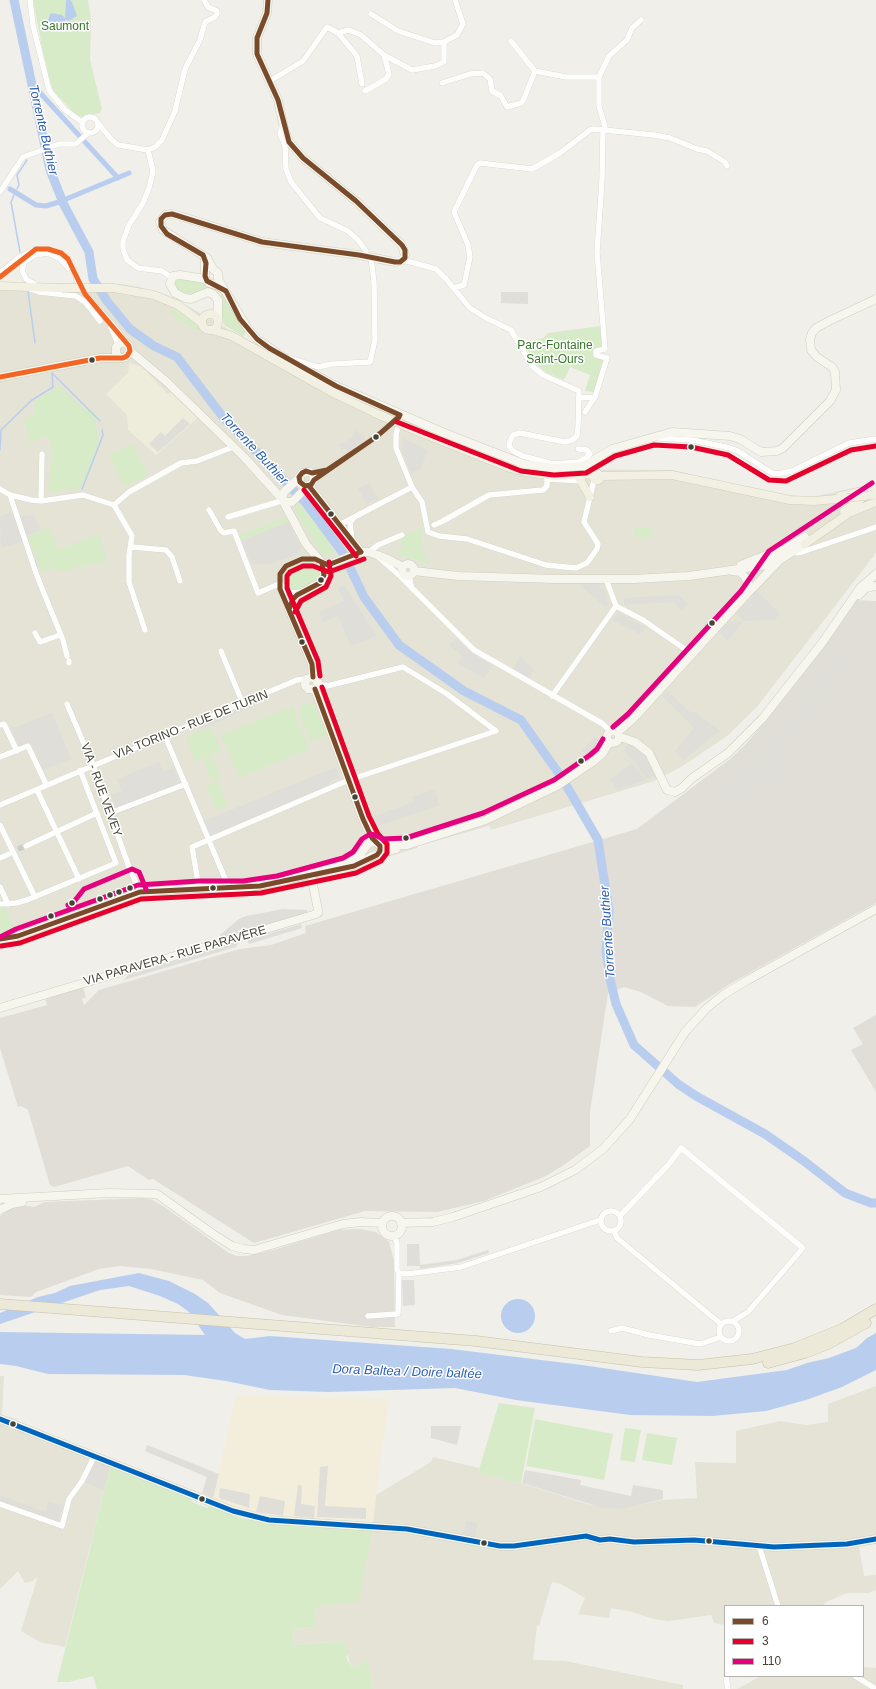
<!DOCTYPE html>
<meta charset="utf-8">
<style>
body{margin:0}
#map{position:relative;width:876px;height:1689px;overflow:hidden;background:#f0efe9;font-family:Arial,sans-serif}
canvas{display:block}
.legend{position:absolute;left:724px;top:1605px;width:140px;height:72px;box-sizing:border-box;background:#fff;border:1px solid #b5b4ae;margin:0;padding:5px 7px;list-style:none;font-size:12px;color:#464335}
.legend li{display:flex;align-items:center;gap:8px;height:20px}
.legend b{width:20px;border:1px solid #b5b4ae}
</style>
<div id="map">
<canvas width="876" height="1689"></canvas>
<ul class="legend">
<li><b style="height:5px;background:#7a4b2a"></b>6</li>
<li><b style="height:5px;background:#e4002b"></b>3</li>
<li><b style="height:5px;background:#e5007d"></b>110</li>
</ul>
</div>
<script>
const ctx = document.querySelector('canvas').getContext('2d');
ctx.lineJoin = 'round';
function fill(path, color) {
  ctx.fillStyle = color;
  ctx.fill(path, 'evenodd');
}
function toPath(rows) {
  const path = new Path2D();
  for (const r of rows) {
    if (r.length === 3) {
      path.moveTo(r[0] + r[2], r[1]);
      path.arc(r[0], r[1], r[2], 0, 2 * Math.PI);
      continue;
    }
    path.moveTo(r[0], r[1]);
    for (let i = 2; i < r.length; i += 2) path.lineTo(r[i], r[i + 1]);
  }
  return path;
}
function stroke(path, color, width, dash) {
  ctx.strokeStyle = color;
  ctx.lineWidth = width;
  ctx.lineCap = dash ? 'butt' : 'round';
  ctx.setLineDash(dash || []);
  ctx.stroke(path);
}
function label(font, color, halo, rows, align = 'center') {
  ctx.font = font + ' Arial,sans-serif';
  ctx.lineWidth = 3;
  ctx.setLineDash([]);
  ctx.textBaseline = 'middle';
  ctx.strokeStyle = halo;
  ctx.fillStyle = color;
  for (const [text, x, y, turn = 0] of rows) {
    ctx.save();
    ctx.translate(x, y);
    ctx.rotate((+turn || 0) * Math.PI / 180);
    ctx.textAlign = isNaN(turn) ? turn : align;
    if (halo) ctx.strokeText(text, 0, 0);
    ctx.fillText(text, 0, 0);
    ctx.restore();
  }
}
fill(toPath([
 [0,283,120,284,139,287,179,301,334,390,425,430,513,464,539,469,672,470,774,494,812,497,868,485,876,494,876,553,756,708,727,736,681,767,651,782,491,830,489,826,418,846,417,848,288,887,237,899,226,898,222,892,182,892,152,896,120,903,0,947],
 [0,1376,4,1376,2,1415,16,1419,21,1423,108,1458,110,1467,65,1647,40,1642,21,1631,38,1576,33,1581,25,1583,18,1571,0,1589],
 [876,1386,876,1544,859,1547,864,1576,876,1575,876,1590,868,1593,847,1593,826,1602,822,1606,725,1606,725,1625,714,1623,711,1615,668,1621,654,1619,632,1612,611,1608,609,1618,578,1614,585,1598,561,1584,552,1582,539,1626,537,1625,533,1660,565,1661,683,1685,683,1689,373,1689,367,1659,360,1665,351,1667,344,1641,294,1645,293,1629,315,1627,315,1611,319,1606,324,1604,372,1530,376,1495,431,1462,433,1457,479,1468,478,1473,521,1483,587,1504,620,1509,663,1500,697,1498,695,1462,736,1463,736,1431,780,1421,806,1425,828,1422,828,1404],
 [863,1667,876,1668,876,1689,737,1689,761,1676,863,1676]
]), '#e4e3d6');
fill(toPath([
 [236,1395,389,1399,373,1521,283,1517,248,1512,219,1502,213,1498]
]), '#f3eedb');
fill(toPath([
 [856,600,876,601,876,903,733,982,695,1007,668,1006,641,992,624,987,608,993,590,1112,590,1146,564,1165,546,1176,484,1201,437,1212,365,1211,254,1243,153,1179,149,1180,128,1166,54,1187,50,1185,28,1110,21,1106,18,1107,0,1048,0,1018,47,1005,45,998,83,987,86,997,82,999,84,1005,99,990,240,949,271,945,306,933,305,926,637,829,730,759,746,744,768,718],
 [876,1015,876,1092,851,1050,863,1044,853,1028],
 [144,1198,153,1200,166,1208,229,1253,237,1256,247,1256,273,1250,338,1230,360,1229,376,1232,389,1242,394,1261,395,1327,372,1327,282,1315,220,1293,203,1280,151,1269,120,1266,99,1269,36,1292,31,1297,0,1295,0,1216,11,1208,23,1205,34,1207,45,1202]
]), '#e0ded7');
fill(toPath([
 [129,363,142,367,167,393,172,393,198,418,156,455,128,430,127,415,106,394,128,373]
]), '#eeecdb');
fill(toPath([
 [33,0,88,0,91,20,90,60,102,109,100,113,82,117,76,115,54,92,50,82,42,47],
 [176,279,200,280,222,291,245,331,244,337,224,325,221,313,223,301,220,293,212,288,207,288,193,295,184,294,176,290,174,283],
 [170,308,193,320,202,332,179,321,169,310],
 [601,326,603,346,596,350,604,359,595,392,585,391,590,375,570,367,564,380,547,373,537,365,523,343,543,338,548,333],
 [60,386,79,406,98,414,95,426,99,440,95,459,87,477,78,489,48,492,52,453,48,437,29,441,24,420,36,413,33,402],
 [133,444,148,475,124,487,109,455],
 [299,504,318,525,335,554,324,557,297,515,294,506],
 [285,517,288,522,241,541,238,535],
 [49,527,59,550,99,533,107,561,57,572,55,568,42,572,28,537],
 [423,528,421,545,430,565,394,553,402,550,402,540,400,539,399,535],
 [634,528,652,528,652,537,635,537],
 [306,562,314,563,317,566,320,578,314,584,295,591,288,589,282,582,286,571,292,566],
 [313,701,327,734,310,741,297,707],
 [292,706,309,749,239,778,221,735],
 [211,727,221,751,195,762,185,737],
 [212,757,221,778,212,781,204,761],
 [218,781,228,805,216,810,206,786],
 [5,906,14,928,0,934,0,907],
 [499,1403,535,1408,521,1483,478,1473],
 [535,1419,613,1434,604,1480,526,1466],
 [625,1428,641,1430,635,1462,620,1460],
 [647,1433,677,1438,672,1465,642,1460],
 [110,1467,191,1499,192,1502,208,1508,209,1506,239,1518,300,1527,372,1530,359,1601,319,1606,315,1611,315,1627,293,1629,294,1645,344,1641,349,1653,346,1657,351,1667,360,1665,367,1658,373,1689,97,1689,93,1676,69,1682,57,1682]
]), '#d7ebc9');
fill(toPath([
 [501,292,528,292,528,304,501,303],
 [183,418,190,424,158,452,149,444,161,432,165,436],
 [354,430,364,436,365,439,348,451,346,448,342,450,339,445,353,437],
 [403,438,427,450,421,469,411,473,402,451],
 [369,483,379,499,367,504,358,489],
 [12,512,23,542,1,548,0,517],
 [34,515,40,530,27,536,20,516],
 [288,522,301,546,301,550,298,554,270,564,252,564,241,541],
 [581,584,601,584,601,589,604,589,608,604,606,607,583,588,584,586],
 [344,585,377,636,351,646,338,616,323,622,319,612,344,601,338,588],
 [757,591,780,614,774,620,745,621,736,614],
 [678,595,688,604,681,610,674,602,624,605,624,598],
 [618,612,645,627,640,634,612,620],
 [728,621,742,622,728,640,718,632],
 [455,638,468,650,492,666,484,678,458,663,463,656,450,646],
 [841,653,844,654,843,670,782,752,794,767,733,804,720,783,760,760],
 [520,656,534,670,529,678,513,669],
 [667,691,690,712,695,712,720,731,683,760,675,751,694,728,662,696],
 [247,705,251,707,204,728,198,726],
 [52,713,71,759,43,770,30,745,19,747,11,729],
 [596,736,602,742,586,757,582,750],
 [630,743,644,752,656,775,647,779,624,750],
 [159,762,163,772,174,768,182,789,118,814,111,795,122,791,117,779],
 [632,763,646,780,618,790,610,779],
 [336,767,340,778,329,782,330,786,208,837,202,822],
 [434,790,440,805,372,828,369,818,414,802,412,797],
 [283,909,307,910,306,915,222,940,220,935,239,919,246,916],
 [301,924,302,928,249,944,247,940],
 [239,942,236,947,124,980,128,975],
 [407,1244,419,1244,420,1265,457,1260,488,1250,489,1253,458,1263,420,1269,420,1266,407,1266],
 [402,1280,414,1280,415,1305,403,1306],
 [431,1426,461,1426,457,1445,431,1438],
 [147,1445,219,1474,213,1498,202,1493,207,1477,145,1451],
 [95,1461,110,1467,104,1490,85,1482],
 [328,1466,325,1506,366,1508,366,1519,317,1517,320,1467],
 [525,1470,581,1480,580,1485,631,1496,633,1485,663,1490,663,1499,622,1509,603,1508,522,1483],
 [298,1485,302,1486,301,1504,315,1506,314,1518,294,1516],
 [220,1488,250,1494,249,1508,219,1498],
 [0,1495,45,1512,49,1501,63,1506,58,1521,0,1501],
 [260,1496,285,1501,283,1516,256,1512],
 [467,1520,478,1523,475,1537,463,1534]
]), '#dfded9');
fill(toPath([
 [66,0,70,0,72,2,77,16,68,21,65,19,65,21,55,28,47,28,46,24,51,13,62,15,65,18],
 [139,1273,169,1281,195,1294,208,1303,235,1333,245,1339,270,1336,451,1349,582,1365,697,1382,787,1370,807,1363,829,1358,856,1348,867,1338,876,1333,876,1370,842,1387,806,1400,766,1411,712,1416,630,1415,516,1400,455,1388,328,1392,270,1390,226,1381,184,1375,48,1374,16,1366,0,1364,0,1332,205,1335,189,1312,178,1304,160,1296,129,1286,100,1290,0,1324,0,1313,38,1297,55,1293,70,1286],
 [518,1316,17]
]), '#b9ceef');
stroke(toPath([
 [17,189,19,185,17,175,27,160],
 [14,195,11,202,20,252],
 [28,291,35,343],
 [52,373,100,421],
 [0,450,1,430,32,400,53,387,52,373],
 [82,489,103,435,102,430],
 [35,561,38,574]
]), '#b9ceef', 1.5);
stroke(toPath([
 [31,83,118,178],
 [10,189,36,205,46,206,59,202,129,173]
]), '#b9ceef', 5);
stroke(toPath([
 [14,0,50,170,64,205,89,252,93,279,107,301,130,329,154,346,177,357,223,417,306,503,343,553,364,597,399,645,464,691,521,720,562,778,598,840,609,911,606,950,611,983,616,1004,634,1045,678,1084,696,1096,765,1134,804,1161,845,1193,871,1203,876,1203]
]), '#b9ceef', 9);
stroke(toPath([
 [18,849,26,846]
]), '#cecdc5', 5.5, [5.5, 3]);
const street = toPath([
 [30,0,33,25,49,90,64,109,83,123],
 [371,14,398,31,435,43,444,42],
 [338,33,349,30,361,35,384,55,412,70,435,66,444,62,444,42,457,35,463,24,455,0],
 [511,41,535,71,566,77,599,77],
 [270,81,303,61,327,27,338,33,357,56,362,84],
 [442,83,470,74,483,73,490,79,492,91,501,96,507,107,521,103,523,101,535,71],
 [365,91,386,79,389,74,384,55],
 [90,125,8],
 [98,123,111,139,118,145,148,150,153,171,149,188,143,203,129,225,123,241,123,249,127,260,138,268,162,271,172,278],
 [283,125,280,133,285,146,286,169,291,182,320,218,348,231,358,240,366,251,366,257],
 [148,150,155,147,162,140,175,111,185,69,200,40,205,22,215,17,217,14,217,11,208,7,204,0],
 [0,192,23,157,59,144,76,144,88,133],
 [403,260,436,269,446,279,470,308,486,318,511,330,532,366,543,375,579,391,578,427,577,436,572,440,565,442,520,433,513,435,510,441,509,446,513,451,523,456,554,464,554,468],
 [0,273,18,258,36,249,48,249,61,253,68,259,75,271,77,280,85,294,118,331,125,343],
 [36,285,26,279,22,270,24,262,35,255,48,253,60,259,68,268],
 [453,288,464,285,470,257,468,245,454,212,477,165,480,163,532,169,560,153,590,130,594,129,654,135,670,138,697,149,707,151,725,162,727,166],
 [30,289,39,292,76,296,86,303,100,321],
 [111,328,118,344],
 [290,358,318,367,332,364,370,362,375,340,374,282,371,258],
 [580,398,595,397],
 [585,412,595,397,607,358,596,355,596,351,605,349,597,252,602,180,603,130,605,127,599,106,599,77,609,56,627,40,632,28,641,20],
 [399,421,396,435,396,448,412,487,422,502,428,532,439,536,467,539,546,565,576,568],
 [658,438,692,440,730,448,738,451,772,473,778,474,792,471,849,443,876,439],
 [554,464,579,462,586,458,590,454,587,450,578,449],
 [547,479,582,481],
 [314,480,376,437,395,420],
 [0,489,10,495,31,500,41,501,83,495,114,505,129,492,181,463,197,461,233,447],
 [10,495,37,576,63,640,67,656],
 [41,501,42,454],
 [114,505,132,536,129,555,129,582,145,630],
 [209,510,221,531,224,533,234,531,258,593,279,584],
 [228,517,281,501],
 [443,521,489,495,543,490,547,486,547,479],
 [339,525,412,487],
 [434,525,441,522],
 [352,540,350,523,353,518],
 [132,547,166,550,172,557,180,581],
 [793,549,797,553,802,552,876,527],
 [369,552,378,545,402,535],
 [377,556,400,576,474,650,603,724,610,731],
 [576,568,587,563,597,549,598,544,584,522,594,480],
 [409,576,412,589],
 [606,579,616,606,643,620,692,654],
 [279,584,281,584,285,589,292,593,301,592],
 [279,584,289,609],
 [35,633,40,642,60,635],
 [221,651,243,704],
 [69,661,69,663],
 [552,696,616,606],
 [67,704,93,765,129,867,140,892],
 [0,725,4,724,17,751],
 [165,736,229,888],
 [0,757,28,746,46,784],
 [37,790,79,879],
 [0,805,297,680,306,679],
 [110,813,186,784],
 [0,825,35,897],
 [26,846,97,813],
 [0,858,9,854],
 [0,887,8,904],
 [199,888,192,847,349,780,496,731,447,694,403,667,327,686,318,684],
 [0,904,16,903,27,900,116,863,80,770],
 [611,1221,10],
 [620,1216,669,1164,681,1148,803,1248,748,1312,733,1321],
 [614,1231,617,1238,721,1324],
 [394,1236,397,1243,397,1270,399,1273],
 [368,1316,398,1314,399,1273,407,1274,461,1267,600,1220],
 [729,1331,10],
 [611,1331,622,1328,649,1335,700,1344,721,1337],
 [0,1504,62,1526,69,1499,82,1481,94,1457],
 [759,1546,778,1606],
 [727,1676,726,1676,728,1689],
 [855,1676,876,1689]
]);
const secondary = toPath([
 [205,258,205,279,209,283,219,286,224,290],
 [213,269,218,273,218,279,248,329,257,339,283,357,336,386,442,432,524,464,554,468,584,466,612,449,672,432,730,436,740,439,761,452,777,451,783,448,830,401,836,390,835,372,832,367,817,357,811,350,810,339,812,333,816,328,831,320,876,299],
 [213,269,207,258,163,230,160,222,165,215,172,214,180,216,262,242,359,255,395,262,403,260,405,255,402,245,356,201,303,158,289,142,284,128,278,100,257,54,257,38,267,13,268,0],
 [205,279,180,275,173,276,170,284,175,293,185,298,191,299,208,292,213,294,218,300,218,318],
 [130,351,167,382,244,457,282,499],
 [0,377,100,358,123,358,126,357,130,351,129,346,125,343,120,343,116,347,116,354,120,358],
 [309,486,361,552],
 [282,499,284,492,298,479,302,473,310,472,313,475,314,480,311,485,305,486,301,484,299,477],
 [285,502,292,502,305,489,305,486],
 [284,503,306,544,322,563,328,565,361,552,369,552,388,559,403,567],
 [767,564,780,552,805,537],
 [408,570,6],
 [741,565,779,550],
 [414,571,458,576,556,579,634,579,689,576,767,565,780,560,805,544],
 [732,571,740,572,745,577,748,583,746,595],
 [859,595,866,588,876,586],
 [313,677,312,664,289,609,293,599,297,595,320,583,324,575,322,563],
 [313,677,306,679,305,685,308,689,315,689],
 [313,677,318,682,315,689],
 [315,689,363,819,372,838,380,846,407,845,486,820,557,786,594,761,603,753,609,742],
 [613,737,6],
 [618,732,633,719,746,595,778,562],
 [620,737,635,742,649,753,667,790,675,792,682,788,691,779,728,753,762,719,822,643,860,588,876,574],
 [349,867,360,863,372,856,396,849],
 [0,945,18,936,140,892,199,888,244,888,284,881,346,864,358,857,369,843,375,842],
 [0,1008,313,915,318,913,318,910,312,880],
 [0,1199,109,1193,157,1194,210,1232,232,1246,244,1249,254,1250,343,1224,361,1222,382,1223],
 [0,1210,12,1204,22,1202],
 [392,1226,10],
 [401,1223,433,1222,453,1217,541,1187,575,1170,603,1149,630,1119,685,1032,707,1008,723,995,746,981,876,909],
 [0,1419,233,1511,269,1520,407,1529,500,1546,514,1546,586,1536,600,1540,610,1539,634,1542,694,1540,774,1547,847,1544,876,1539]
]);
const primary = toPath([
 [0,286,62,288],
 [114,288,154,295,178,305,202,323],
 [210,322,8],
 [213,330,232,336,335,394,375,413],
 [412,429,510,468,525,472,556,476,595,474],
 [597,477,3.5],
 [600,476,672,475,790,500,814,501,847,498],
 [579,478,590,497],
 [840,496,876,488],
 [844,511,861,499],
 [805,544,849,513,876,502]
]);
const highway = toPath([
 [0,1304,476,1341,642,1362,698,1365,752,1359,795,1348,842,1329,876,1309],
 [768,1363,805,1353,828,1344,866,1323]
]);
stroke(street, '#cecdc6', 6);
stroke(secondary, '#d0cec0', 9);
stroke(primary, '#d2d0b6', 9);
stroke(highway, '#c8c2a4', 11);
stroke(street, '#fdfdfc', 5.5);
stroke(secondary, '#f6f6ee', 8);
stroke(primary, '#f1f0e3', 8);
stroke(highway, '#ece9d8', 10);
const primaryBridge = toPath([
 [62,288,114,288],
 [375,413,412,429],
 [847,498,873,495]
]);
stroke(primaryBridge, '#d2d0b6', 9, []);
stroke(primaryBridge, '#f1f0e3', 8);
stroke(toPath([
 [268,0,267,13,257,38,257,54,278,100,289,142,303,158,356,201,402,245,405,250,405,258,400,262,395,262,359,255,262,242,172,214,165,215,161,219,161,226,167,234,203,255,206,263,205,276,207,281,226,291,240,319,257,339,269,348,336,386,400,415],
 [399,417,376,437,395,420,399,417],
 [376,437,314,480,311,485,305,486,300,482,299,477,302,473,306,471,312,473,327,470,376,437],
 [309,486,361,552],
 [289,609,293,599,297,595,320,583,324,575,322,563],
 [313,677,312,664,280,589,280,574,286,566,302,559,315,559,328,565,361,552],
 [0,939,18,936,140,892,260,886,354,866,377,855,380,851,380,846,372,838,363,819,315,689]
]), '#7a4b2a', 5);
stroke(toPath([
 [397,422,521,471,554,475,586,473,615,456,654,445,691,447,728,455,769,480,786,481,851,450,876,446],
 [304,490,356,556],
 [295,612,301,601,326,587,331,576,329,562],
 [320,676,318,661,287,588,287,576,290,572,303,566,313,566,329,572,364,559],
 [1,946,20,943,141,899,261,893,356,873,381,861,387,853,387,844,378,834,369,816,322,687]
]), '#e4002b', 5);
stroke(toPath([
 [613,727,628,714,741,591,769,551,872,483],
 [68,905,73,903,84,889,132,869,139,872,146,889],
 [0,937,16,929,138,885,199,881,243,881,277,876,343,858,353,852,362,839,370,834,375,835,383,839,406,838,483,813,554,780,590,755,597,749,603,739]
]), '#e5007d', 5);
stroke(toPath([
 [0,1419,233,1511,269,1520,407,1529,500,1546,514,1546,586,1536,600,1540,610,1539,634,1542,694,1540,774,1547,847,1544,876,1539]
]), '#0065bd', 5);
stroke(toPath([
 [0,277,36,249,48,249,61,253,68,259,85,294,129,346,130,351,127,356,123,358,100,358,0,377]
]), '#f26522', 5);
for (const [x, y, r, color] of [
 [92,360,3.5,"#464335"],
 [376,437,3.5,"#464335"],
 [691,447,3.5,"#464335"],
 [331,514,3.5,"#464335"],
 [321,580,3.5,"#464335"],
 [712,623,3.5,"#464335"],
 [302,642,3.5,"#464335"],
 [581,761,3.5,"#464335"],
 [355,797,3.5,"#464335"],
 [406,838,3.5,"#464335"],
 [130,888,3.5,"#464335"],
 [213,888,3.5,"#464335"],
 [119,892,3.5,"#464335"],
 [110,895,3.5,"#464335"],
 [100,899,3.5,"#464335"],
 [72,903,3.5,"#464335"],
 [51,916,3.5,"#464335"],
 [13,1424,3.5,"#464335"],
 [202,1499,3.5,"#464335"],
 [709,1541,3.5,"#464335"],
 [484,1543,3.5,"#464335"]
]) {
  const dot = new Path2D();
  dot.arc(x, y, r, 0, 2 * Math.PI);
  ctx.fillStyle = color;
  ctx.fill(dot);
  stroke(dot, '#fff', 1.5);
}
label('12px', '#367827', '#fff', [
 ["Saumont",65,27],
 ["Parc-Fontaine",555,346],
 ["Saint-Ours",555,360]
]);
label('12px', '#464335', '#fff', [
 ["VIA TORINO - RUE DE TURIN",191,725,-22],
 ["VIA - RUE VEVEY",101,790,70],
 ["VIA PARAVERA - RUE PARAVÈRE",175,956,-16]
]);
label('italic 13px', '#2d5fb3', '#fff', [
 ["Torrente Buthier",43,130,77],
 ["Torrente Buthier",254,449,47],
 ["Torrente Buthier",608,932,-94],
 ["Dora Baltea / Doire baltée",407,1372,2]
]);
</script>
